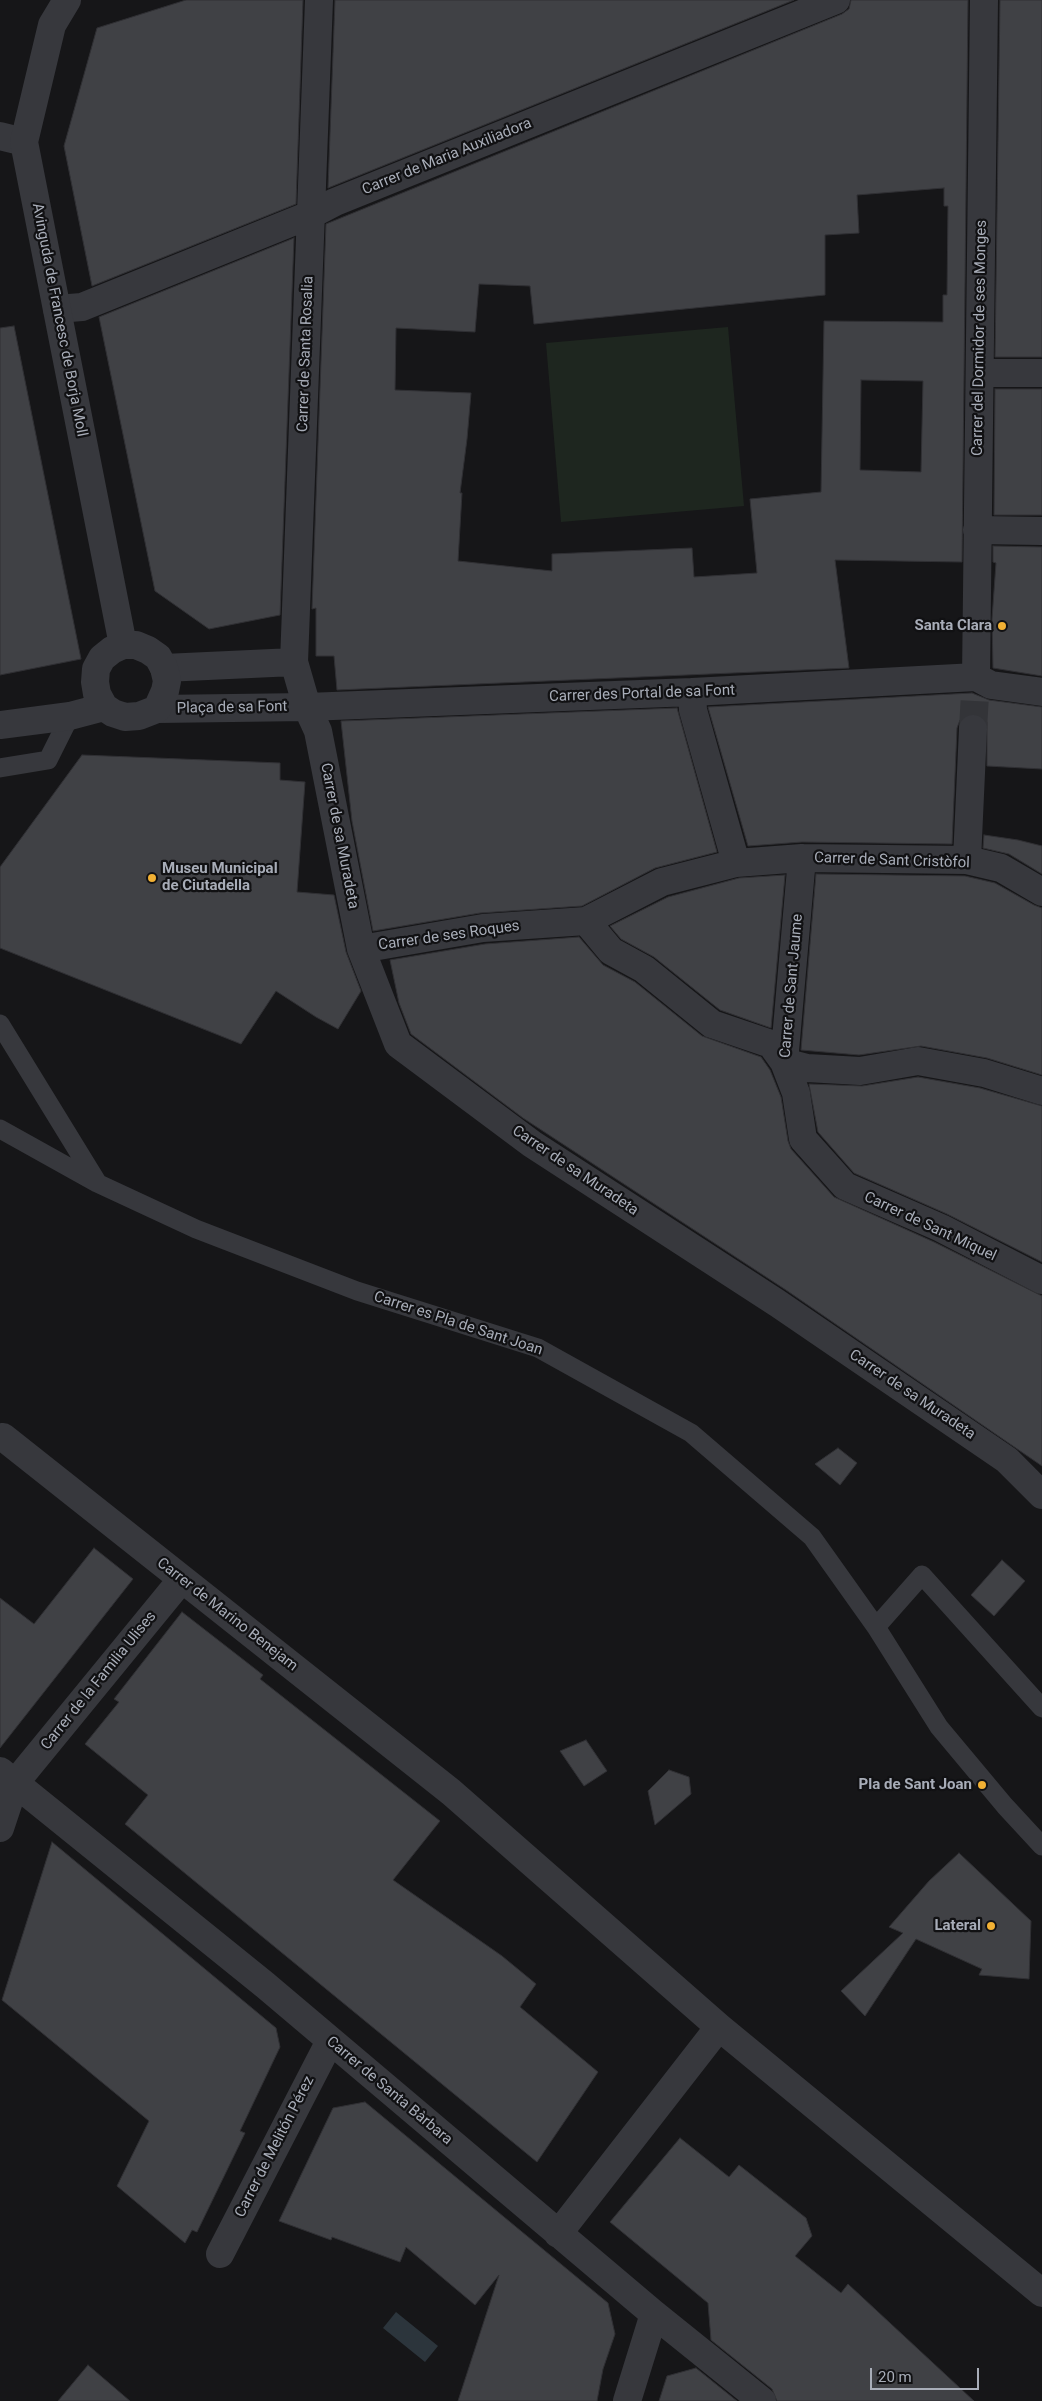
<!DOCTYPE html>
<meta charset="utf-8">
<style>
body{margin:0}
#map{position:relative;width:1042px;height:2401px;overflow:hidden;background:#161618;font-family:Roboto,sans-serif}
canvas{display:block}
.scale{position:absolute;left:870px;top:2368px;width:109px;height:22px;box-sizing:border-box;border:2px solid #a8adb8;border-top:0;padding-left:6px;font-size:15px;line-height:18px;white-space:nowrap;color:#a8adb8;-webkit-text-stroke:4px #111113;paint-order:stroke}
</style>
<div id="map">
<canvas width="1042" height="2401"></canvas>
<div class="scale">20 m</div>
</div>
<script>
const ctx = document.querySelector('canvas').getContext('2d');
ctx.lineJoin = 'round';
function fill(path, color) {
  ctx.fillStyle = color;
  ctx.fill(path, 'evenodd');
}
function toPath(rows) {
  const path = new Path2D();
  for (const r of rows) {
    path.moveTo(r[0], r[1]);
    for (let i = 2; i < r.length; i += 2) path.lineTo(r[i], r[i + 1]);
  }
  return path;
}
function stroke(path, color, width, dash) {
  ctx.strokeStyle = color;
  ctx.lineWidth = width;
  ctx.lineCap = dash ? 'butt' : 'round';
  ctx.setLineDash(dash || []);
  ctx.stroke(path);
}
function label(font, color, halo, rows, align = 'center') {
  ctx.font = font + ' Roboto,sans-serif';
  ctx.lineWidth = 4.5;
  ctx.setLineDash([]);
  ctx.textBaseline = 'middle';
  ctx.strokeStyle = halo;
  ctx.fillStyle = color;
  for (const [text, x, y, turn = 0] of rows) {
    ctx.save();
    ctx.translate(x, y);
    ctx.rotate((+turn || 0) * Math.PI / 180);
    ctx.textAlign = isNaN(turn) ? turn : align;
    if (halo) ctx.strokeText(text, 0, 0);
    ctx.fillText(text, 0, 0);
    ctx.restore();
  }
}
fill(toPath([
 [728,327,744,506,561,522,546,343]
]), '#1e261f');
fill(toPath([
 [396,2312,438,2346,425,2362,383,2328]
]), '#2c353c');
const building = toPath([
 [186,0,303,0,296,204,92,286,64,146,97,28,186,0],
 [335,0,794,0,328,188,335,0],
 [851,0,968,0,962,562,835,560,849,668,337,690,334,656,316,656,316,608,312,609,326,224,842,14,849,9,851,0],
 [944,188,944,206,948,206,947,295,943,295,943,322,824,321,821,492,750,499,757,573,694,577,692,548,552,554,552,571,458,561,462,493,460,493,467,439,471,393,395,390,396,328,475,332,479,284,530,286,534,324,825,295,825,235,859,233,857,195,944,188],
 [861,380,923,381,921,472,860,470,861,380],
 [1000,0,1042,0,1042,357,995,357,1000,0],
 [294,238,280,615,209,629,155,591,99,317,294,238],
 [14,326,81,659,0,675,0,328,14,326],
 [995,389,1042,389,1042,515,994,515,995,389],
 [993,546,1042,547,1042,676,993,668,992,619,996,563,993,562,993,546],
 [972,693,989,700,1042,707,1042,769,987,766,987,722,982,716,974,713,965,715,960,720,957,728,952,844,802,842,748,846,708,707,972,693],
 [677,708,717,852,655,868,582,906,480,913,373,931,352,821,341,721,677,708],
 [82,755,280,763,280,780,305,782,297,892,334,895,346,952,361,991,338,1029,316,1017,276,991,241,1044,0,948,0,867,82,755],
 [984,835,1018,840,1042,846,1042,874,1009,854,983,848,984,835],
 [816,874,965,876,995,883,1034,905,1042,908,1042,1075,987,1058,921,1046,859,1055,801,1050,816,874],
 [785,875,771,1028,720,1010,654,957,621,939,610,926,668,897,739,878,785,875],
 [579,937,603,965,635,982,702,1036,761,1057,770,1070,781,1097,788,1141,791,1149,834,1197,934,1242,1042,1296,1042,1466,786,1290,523,1118,411,1034,399,1003,390,960,485,944,579,937],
 [918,1077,980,1088,1042,1106,1042,1262,947,1214,854,1173,818,1132,809,1084,862,1086,918,1077],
 [838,1448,857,1463,840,1485,815,1464,838,1448],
 [94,1548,133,1579,0,1748,0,1598,34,1624,94,1548],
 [1002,1560,1025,1581,994,1616,971,1595,1002,1560],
 [182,1612,263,1675,260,1679,440,1821,393,1880,502,1956,536,1984,520,2007,598,2072,537,2162,125,1824,148,1795,85,1744,119,1702,114,1699,182,1612],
 [586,1740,607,1771,584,1786,560,1751,586,1740],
 [669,1770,689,1777,691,1794,655,1825,648,1791,669,1770],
 [52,1842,276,2028,280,2047,240,2131,245,2133,197,2232,192,2230,185,2243,117,2186,149,2121,2,2000,52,1842],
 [959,1853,1031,1921,1029,1979,979,1975,982,1969,916,1939,865,2016,841,1991,903,1933,889,1927,929,1881,959,1853],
 [365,2102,608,2303,615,2334,603,2369,597,2401,458,2401,499,2275,475,2305,406,2247,400,2262,332,2237,331,2240,279,2221,333,2108,365,2102],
 [680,2138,729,2177,739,2165,806,2218,812,2236,795,2256,841,2293,848,2284,974,2401,777,2401,772,2389,711,2340,708,2303,610,2222,680,2138],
 [88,2365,130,2401,58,2401,88,2365],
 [696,2368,737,2401,659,2401,667,2376,696,2368]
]);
fill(building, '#404145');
stroke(building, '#303034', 1);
stroke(toPath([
 [973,729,976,677]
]), '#333438', 28, [28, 14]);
stroke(toPath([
 [0,768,48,760,70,716],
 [0,1024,97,1182],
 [0,1129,97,1183,196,1229,357,1291,538,1348,691,1433,812,1537,876,1627],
 [1042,1708,922,1575,876,1627,939,1727,1005,1806,1042,1846]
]), '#37383d', 19);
stroke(toPath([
 [319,0,294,662,307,707,318,731,361,949,398,1044,532,1144,777,1303,1007,1460,1042,1495],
 [0,136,24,142],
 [57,309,82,307,312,214,335,202,836,0],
 [980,373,1042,373],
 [977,530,1042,531],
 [164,668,294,662],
 [976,677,984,0],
 [976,677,991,685,1042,692],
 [692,692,693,710,736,863],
 [157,709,307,707,692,692,976,677],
 [802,858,784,1062,796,1093,803,1139,845,1186,941,1228,1042,1280],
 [967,860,973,729],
 [586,921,611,951,644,969,712,1024,771,1044,784,1062,807,1068,860,1071,918,1061,984,1073,1042,1091],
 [361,949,483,928,586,921,662,882,736,863,802,858,967,860,1001,868,1042,892],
 [3,1437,451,1792,719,2027],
 [0,1771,265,1985,654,2314,762,2401],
 [0,1828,15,1783,182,1579],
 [558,2234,719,2027,1042,2293],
 [220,2254,330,2041],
 [627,2401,654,2314]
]), '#37383d', 28);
stroke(toPath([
 [67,0,52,25,24,142,123,645],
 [123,645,136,645,148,650,158,657,164,668,167,681,165,691,157,709,139,716,125,717,113,713,104,707,97,694,95,682,96,669,102,658,112,650,123,645],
 [0,725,70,716,104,707]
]), '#37383d', 28);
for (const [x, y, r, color] of [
 [1002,626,5,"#f2b134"],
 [152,878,5,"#f2b134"],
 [982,1785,5,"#f2b134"],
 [991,1926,5,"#f2b134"]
]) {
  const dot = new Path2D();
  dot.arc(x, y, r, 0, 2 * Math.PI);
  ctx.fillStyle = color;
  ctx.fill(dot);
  stroke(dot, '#111113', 2);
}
label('15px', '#a8adb8', '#111113', [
 ["Carrer de Maria Auxiliadora",447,157,-22],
 ["Avinguda de Francesc de Borja Moll",59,320,79],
 ["Carrer del Dormidor de ses Monges",980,338,-89],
 ["Carrer de Santa Rosalia",306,354,-88],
 ["Carrer des Portal de sa Font",642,694,-2],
 ["Plaça de sa Font",232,708,-1],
 ["Carrer de sa Muradeta",339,836,79],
 ["Carrer de Sant Cristòfol",892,861,2],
 ["Carrer de ses Roques",449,936,-8],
 ["Carrer de Sant Jaume",792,986,-85],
 ["Carrer de sa Muradeta",575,1171,34],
 ["Carrer de Sant Miquel",930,1227,25],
 ["Carrer es Pla de Sant Joan",458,1324,18],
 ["Carrer de sa Muradeta",912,1395,34],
 ["Carrer de Marino Benejam",227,1615,38],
 ["Carrer de la Familia Ulises",99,1681,-51],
 ["Carrer de Santa Bàrbara",389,2091,40],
 ["Carrer de Melitón Pérez",275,2147,-63]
]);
label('bold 15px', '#a8adb8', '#111113', [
 ["Santa Clara",992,626],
 ["Museu Municipal",162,869,"left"],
 ["de Ciutadella",162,886,"left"],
 ["Pla de Sant Joan",972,1785],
 ["Lateral",981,1926]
], 'right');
</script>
